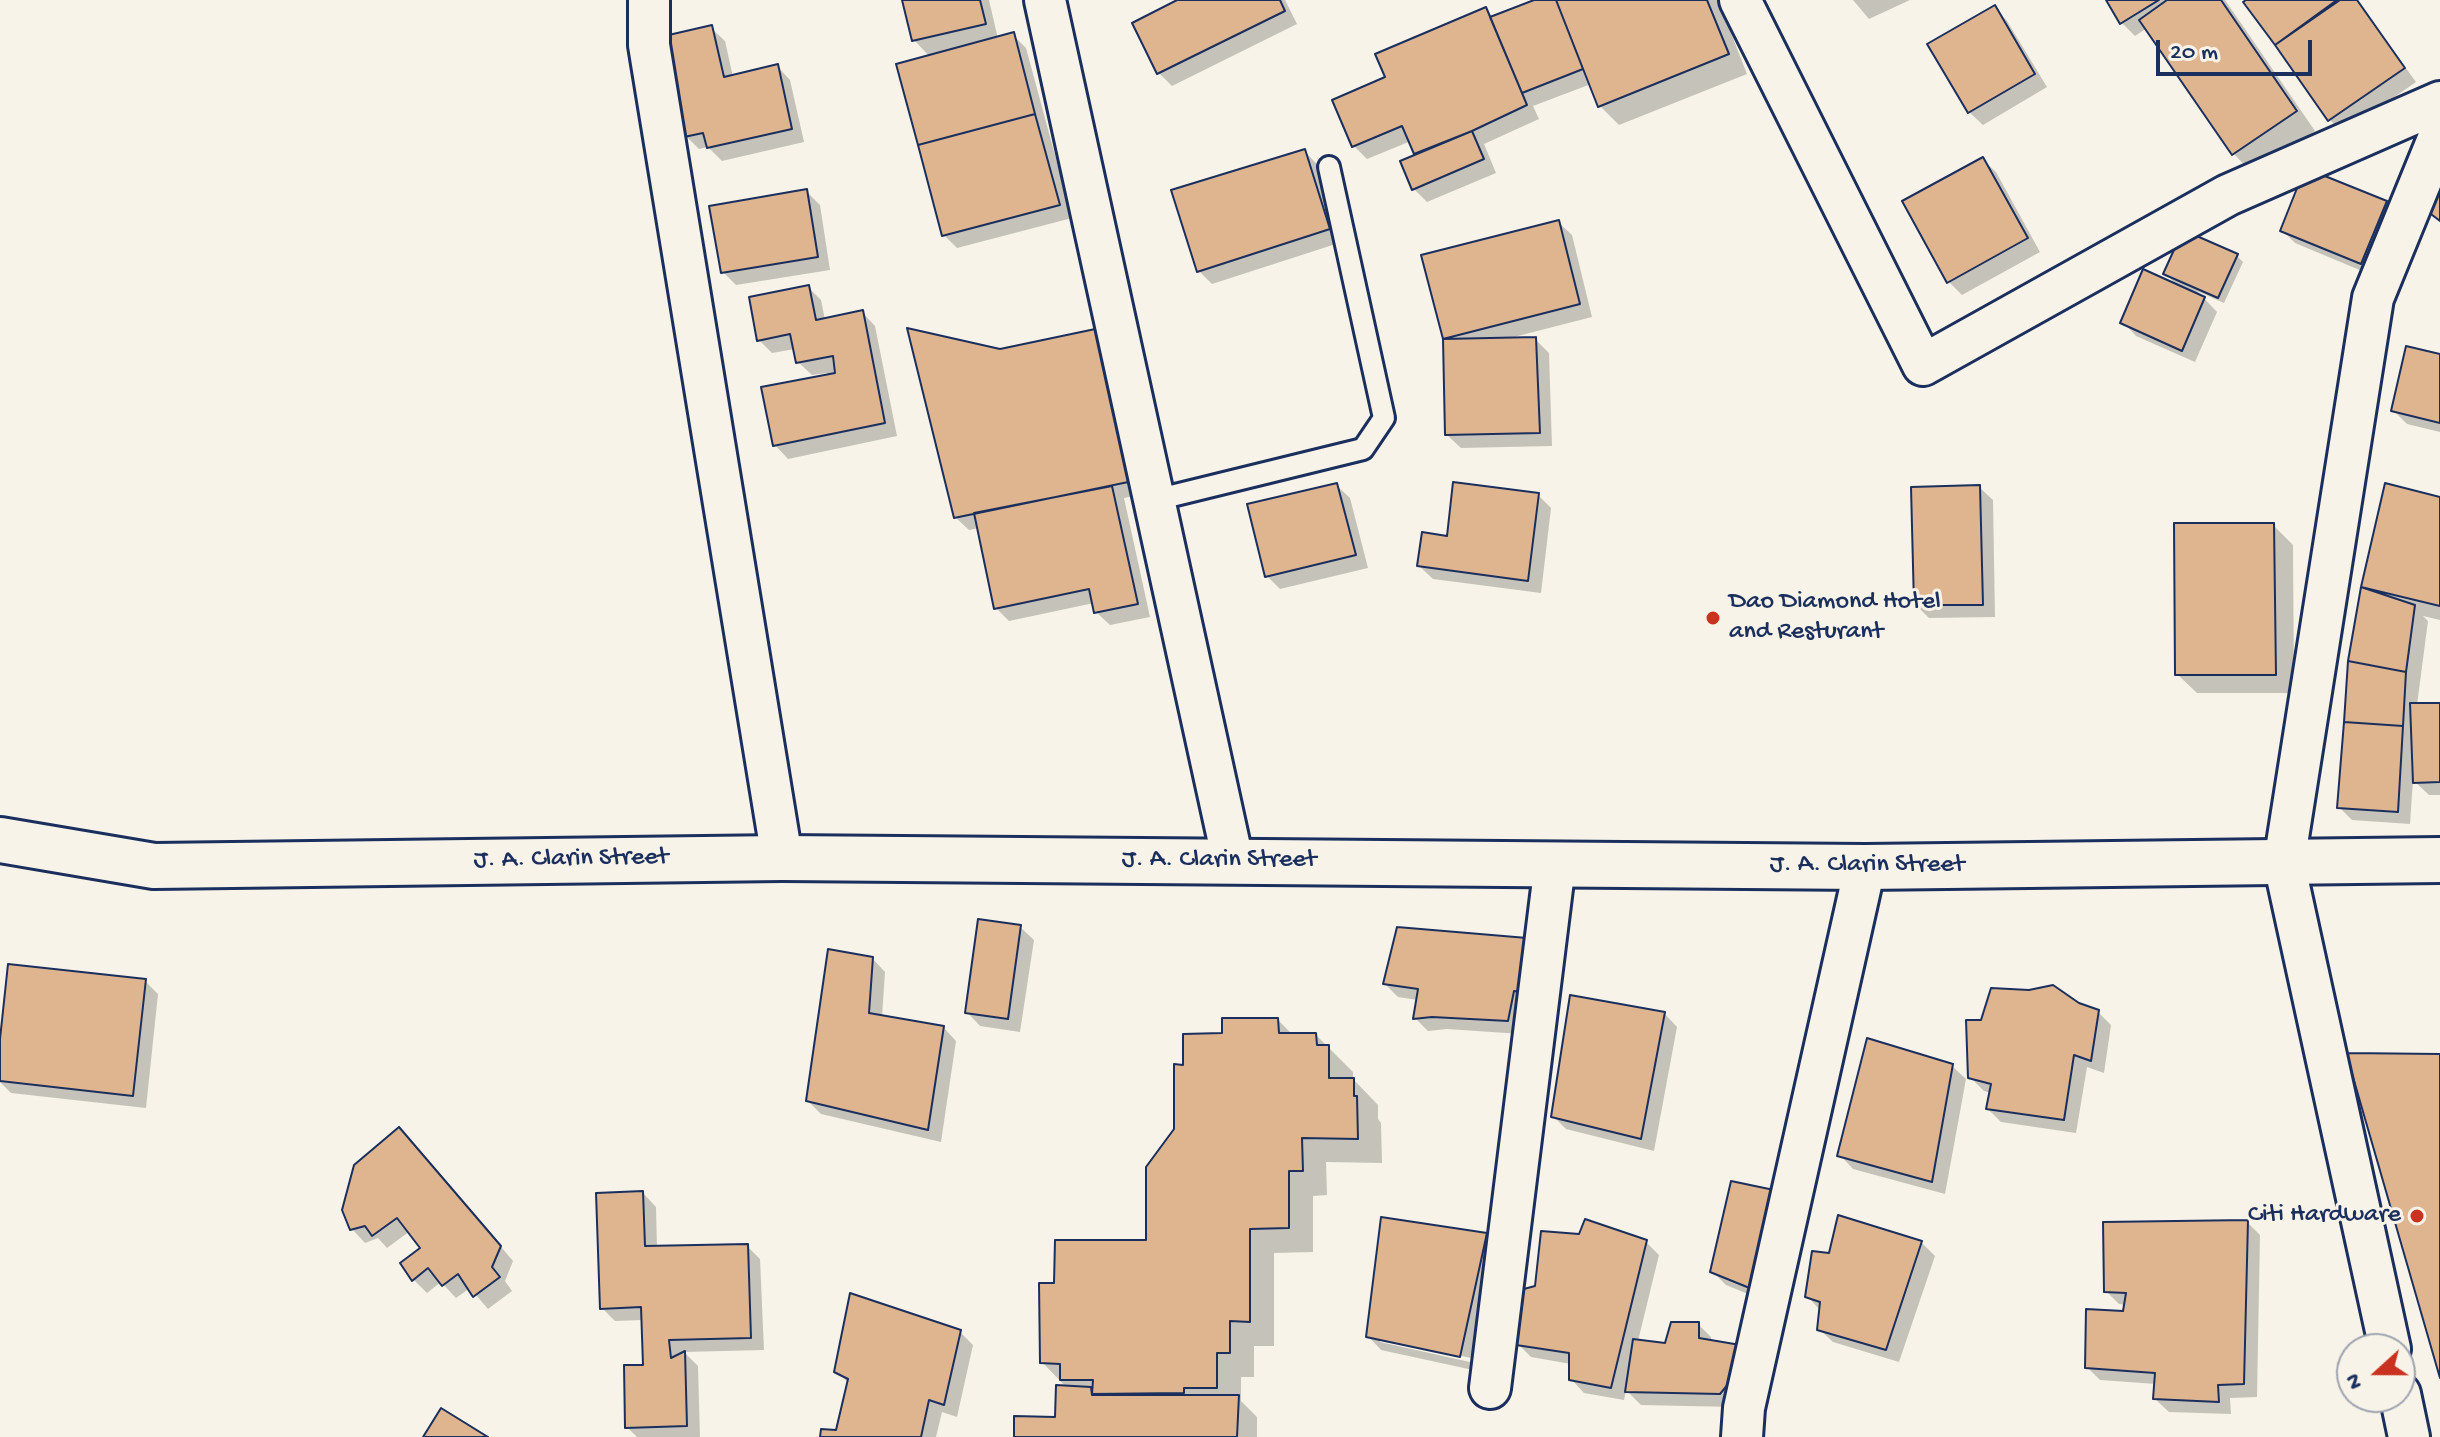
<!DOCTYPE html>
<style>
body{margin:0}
#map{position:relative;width:2440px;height:1437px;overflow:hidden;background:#f7f3e8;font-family:"Gochi Hand",sans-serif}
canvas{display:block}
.north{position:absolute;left:2336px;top:1333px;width:80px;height:80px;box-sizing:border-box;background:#f7f3e8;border:2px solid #9fa5b1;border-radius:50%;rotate:249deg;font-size:22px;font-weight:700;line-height:32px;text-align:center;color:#1b2f5e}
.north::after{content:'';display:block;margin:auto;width:28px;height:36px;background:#c8321e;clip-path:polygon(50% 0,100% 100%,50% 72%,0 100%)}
.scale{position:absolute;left:2156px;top:40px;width:156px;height:36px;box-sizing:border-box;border:4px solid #1b2f5e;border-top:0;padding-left:10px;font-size:24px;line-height:28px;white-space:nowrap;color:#1b2f5e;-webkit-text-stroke:6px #f7f3e8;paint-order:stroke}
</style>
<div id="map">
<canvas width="2440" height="1437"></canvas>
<div class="north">N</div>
<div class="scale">20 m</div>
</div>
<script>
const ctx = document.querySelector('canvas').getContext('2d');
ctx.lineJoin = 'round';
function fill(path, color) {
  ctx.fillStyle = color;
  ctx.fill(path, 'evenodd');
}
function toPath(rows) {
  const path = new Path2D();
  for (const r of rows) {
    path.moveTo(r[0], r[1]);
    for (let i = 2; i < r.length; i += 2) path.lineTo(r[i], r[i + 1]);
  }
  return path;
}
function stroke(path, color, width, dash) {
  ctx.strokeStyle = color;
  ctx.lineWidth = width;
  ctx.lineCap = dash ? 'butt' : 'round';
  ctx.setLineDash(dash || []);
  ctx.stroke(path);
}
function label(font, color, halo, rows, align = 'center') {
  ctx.font = font + ' "Gochi Hand",sans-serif';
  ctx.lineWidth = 6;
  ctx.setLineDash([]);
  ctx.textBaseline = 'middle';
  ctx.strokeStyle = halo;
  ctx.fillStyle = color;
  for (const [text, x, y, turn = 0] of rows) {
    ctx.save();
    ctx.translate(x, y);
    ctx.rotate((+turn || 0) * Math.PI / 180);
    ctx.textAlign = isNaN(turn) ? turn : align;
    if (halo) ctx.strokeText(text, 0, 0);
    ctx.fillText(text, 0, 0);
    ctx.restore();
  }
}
fill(toPath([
 [904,0,989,0,998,39,1013,35,1026,48,1072,218,957,248,944,235,930,57,914,40],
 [1182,0,1285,0,1297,24,1172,86,1159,73,1134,24],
 [1540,0,1718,0,1747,74,1619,125,1600,106,1591,84,1533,106,1539,119,1484,144,1496,173,1427,202,1414,189,1417,156,1411,141,1367,159,1354,146,1388,78,1485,9,1494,18],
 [1853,0,1910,0,1869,19],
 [2108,0,2225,0,2315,131,2253,174,2234,154,2147,28,2135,36,2121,22],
 [2249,0,2356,0,2416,82,2343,133,2330,120,2246,2],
 [1994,7,2007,21,2047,87,1983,125,1969,112],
 [711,28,725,41,733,77,777,66,790,80,804,142,722,161,708,147,699,149,686,136],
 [1305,152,1318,165,1342,242,1212,284,1199,271],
 [1982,159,1996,172,2040,252,1962,295,1949,282],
 [807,192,820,205,830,270,736,285,723,272],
 [2386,203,2399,216,2374,276,2295,243,2282,230],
 [1558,222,1572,235,1592,317,1510,338,1535,339,1549,353,1552,446,1461,448,1447,435,1445,339,1423,257],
 [2237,256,2243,262,2224,303,2197,291,2217,312,2195,362,2136,336,2123,322,2179,287,2166,274],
 [808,287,821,300,825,320,862,312,875,326,897,436,788,459,775,445,827,376,827,373,812,375,798,362,795,349,772,353,759,340],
 [2440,356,2440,432,2407,424,2394,411],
 [1125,401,1150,493,1124,498,1150,617,1110,625,1096,612,1094,603,1009,621,996,608,979,528,969,530,955,517],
 [1336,485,1350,498,1368,568,1280,589,1267,576],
 [1979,487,1993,500,1995,617,1929,618,1916,605],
 [1538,495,1551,508,1541,593,1433,579,1419,566,1449,538],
 [2440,499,2440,620,2423,616,2428,621,2417,705,2440,705,2440,795,2429,795,2413,780,2410,824,2352,820,2339,807,2350,662,2363,587],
 [2273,525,2293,545,2294,693,2197,693,2177,674],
 [1020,927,1034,940,1020,1032,980,1026,967,1012],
 [1526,940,1521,1034,1447,1029,1428,1031,1415,1018,1418,1000,1398,997,1385,984],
 [872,958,885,972,882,1017,943,1027,956,1041,941,1142,821,1114,808,1101],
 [145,981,158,994,146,1108,11,1093,0,1082,0,1058],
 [2078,1005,2098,1012,2111,1025,2104,1073,2087,1067,2076,1133,2001,1122,1988,1109,1991,1093,1984,1091,1970,1077],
 [1664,1013,1677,1027,1654,1151,1566,1129,1553,1116],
 [1278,1020,1293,1035,1316,1035,1353,1072,1353,1079,1378,1105,1378,1119,1381,1123,1382,1163,1326,1162,1327,1195,1313,1196,1313,1252,1274,1253,1274,1346,1254,1346,1254,1377,1241,1377,1241,1401,1257,1417,1257,1437,1016,1437,1057,1419,1067,1388,1042,1362,1056,1285,1148,1242,1176,1130,1185,1067,1224,1035],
 [1952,1066,1966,1079,1945,1194,1853,1169,1840,1155],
 [412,1142,513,1261,505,1281,512,1291,488,1309,470,1288,456,1298,441,1282,427,1293,414,1280,422,1248,410,1231,387,1248,378,1238,365,1243,352,1229],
 [1732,1184,1765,1301,1726,1285,1712,1271],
 [643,1193,656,1207,657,1248,747,1246,760,1259,764,1350,684,1352,698,1366,700,1437,637,1437,627,1427,645,1367,643,1320,615,1321,602,1308],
 [2247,1222,2260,1235,2257,1397,2230,1398,2231,1414,2169,1412,2155,1399,2156,1384,2100,1380,2087,1367,2125,1313,2126,1305,2119,1304,2106,1291],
 [1486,1235,1500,1248,1473,1370,1381,1350,1368,1336],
 [1380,1338,1471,1358,1470,1362,1380,1342],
 [1646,1242,1659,1255,1638,1341,1666,1345,1698,1324,1711,1337,1711,1342,1770,1362,1734,1407,1641,1405,1626,1390,1624,1400,1584,1393,1571,1379,1571,1364,1531,1357,1518,1344],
 [1921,1242,1935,1256,1899,1362,1833,1342,1819,1329,1820,1310,1807,1296,1831,1255],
 [959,1331,973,1345,957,1417,942,1412,936,1437,822,1437,837,1432,849,1384,837,1371]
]), '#0003');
const building = toPath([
 [902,0,980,0,986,24,912,41,902,0],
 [1177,0,1280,0,1285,11,1157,74,1132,23,1177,0],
 [1534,0,1556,0,1583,69,1522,93,1490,17,1534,0],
 [1556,0,1707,0,1729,54,1598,107,1556,0],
 [2106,0,2159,0,2120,24,2106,0],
 [2167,0,2221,0,2297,111,2232,155,2139,20,2167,0],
 [2246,0,2337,0,2275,45,2243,2,2246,0],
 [2340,0,2357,0,2405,68,2328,121,2275,45,2340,0],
 [1995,5,2035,74,1968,113,1927,44,1995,5],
 [1486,7,1527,105,1472,131,1414,154,1402,126,1352,147,1332,100,1385,77,1375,54,1486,7],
 [712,25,724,77,778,64,792,129,707,148,703,133,684,137,660,37,712,25],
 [1014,32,1035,114,918,145,896,64,1014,32],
 [1035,114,1060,205,942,236,918,145,1035,114],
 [1472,131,1484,159,1412,190,1400,161,1472,131],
 [1305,149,1330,229,1197,272,1171,190,1305,149],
 [1983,157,2028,238,1947,283,1902,201,1983,157],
 [2305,168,2387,201,2361,264,2280,231,2305,168],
 [2440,186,2440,221,2423,208,2440,186],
 [807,189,818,257,721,273,709,206,807,189],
 [1559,220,1580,304,1443,339,1421,255,1559,220],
 [2183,230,2238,254,2218,298,2163,274,2183,230],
 [2143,269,2205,297,2182,351,2120,323,2143,269],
 [809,285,816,320,863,310,885,423,773,446,761,387,835,373,833,356,796,363,790,334,757,341,749,297,809,285],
 [907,328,1000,349,1100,328,1138,480,954,518,907,328],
 [1536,337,1540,433,1445,435,1443,339,1536,337],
 [2406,346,2440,354,2440,423,2391,411,2406,346],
 [1453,482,1539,493,1528,581,1417,566,1422,532,1447,536,1453,482],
 [1337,483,1356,555,1265,577,1247,504,1337,483],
 [2385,483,2440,497,2440,606,2361,587,2385,483],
 [1980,485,1983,605,1914,605,1911,487,1980,485],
 [1112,486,1138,604,1094,613,1089,589,994,609,974,513,1112,486],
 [2174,523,2274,523,2276,675,2175,675,2174,523],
 [2361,587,2415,605,2406,672,2348,661,2361,587],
 [2348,661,2406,672,2403,726,2344,722,2348,661],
 [2410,703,2440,703,2440,782,2413,783,2410,703],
 [2344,722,2403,726,2398,812,2337,808,2344,722],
 [978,919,1021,925,1008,1019,965,1013,978,919],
 [1397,927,1527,938,1531,994,1514,991,1508,1021,1432,1017,1413,1019,1418,989,1383,984,1397,927],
 [828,949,873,957,869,1013,944,1026,928,1130,806,1101,828,949],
 [8,964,146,979,133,1096,0,1081,0,1039,8,964],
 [2053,985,2079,1003,2099,1010,2091,1061,2074,1055,2064,1120,1986,1109,1991,1084,1968,1078,1966,1020,1981,1020,1991,988,2029,990,2053,985],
 [1570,995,1665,1012,1641,1139,1551,1117,1570,995],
 [1222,1018,1278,1018,1279,1033,1316,1033,1317,1045,1329,1045,1329,1078,1354,1078,1354,1096,1357,1096,1358,1139,1302,1138,1303,1171,1289,1171,1289,1228,1250,1229,1250,1322,1230,1321,1230,1353,1217,1353,1217,1388,1184,1388,1184,1393,1092,1394,1093,1380,1060,1380,1060,1364,1040,1363,1039,1283,1054,1283,1055,1240,1146,1240,1146,1167,1174,1129,1174,1064,1183,1065,1183,1034,1222,1033,1222,1018],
 [1867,1038,1953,1064,1932,1182,1837,1156,1867,1038],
 [2346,1053,2440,1054,2440,1378,2346,1053],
 [399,1127,501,1246,492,1267,500,1277,473,1297,458,1274,442,1286,428,1268,412,1281,400,1263,420,1248,397,1218,372,1236,365,1226,350,1230,342,1210,354,1165,399,1127],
 [1731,1181,1774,1190,1752,1289,1710,1272,1731,1181],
 [643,1191,645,1246,748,1244,751,1338,669,1340,671,1358,685,1351,687,1426,625,1428,624,1365,643,1365,641,1307,600,1309,596,1193,643,1191],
 [1838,1215,1922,1241,1886,1350,1817,1330,1820,1302,1805,1297,1812,1251,1829,1253,1838,1215],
 [1381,1217,1487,1233,1460,1357,1366,1337,1381,1217],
 [1585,1219,1647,1240,1611,1388,1569,1380,1569,1353,1516,1345,1520,1290,1535,1286,1541,1231,1579,1234,1585,1219],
 [2248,1220,2244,1384,2218,1385,2219,1402,2153,1399,2155,1373,2085,1368,2086,1309,2123,1311,2126,1293,2104,1292,2103,1222,2248,1220],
 [850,1293,961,1330,944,1405,929,1400,921,1437,820,1437,821,1429,836,1430,848,1379,834,1372,850,1293],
 [1671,1322,1699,1322,1699,1338,1758,1348,1720,1394,1625,1392,1633,1339,1665,1343,1671,1322],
 [1056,1385,1091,1387,1092,1395,1239,1395,1237,1437,1014,1437,1014,1416,1055,1417,1056,1385],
 [441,1408,488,1437,423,1437,441,1408]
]);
fill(building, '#dfb58f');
stroke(building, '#1b2f5e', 2);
const service = toPath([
 [1155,500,1363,449,1384,418,1329,167]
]);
const minor = toPath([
 [649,0,649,45,782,858],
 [1045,0,1233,861],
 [1740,0,1923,365,2228,195,2440,102],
 [2390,1349,2284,863,2373,298,2440,134],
 [1490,1388,1555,864],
 [2400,1394,2409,1437],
 [1742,1437,1744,1408,1865,867]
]);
const secondary = toPath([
 [0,840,154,866,782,858,1865,867,2440,860]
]);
stroke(service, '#1b2f5e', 26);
stroke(minor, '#1b2f5e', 46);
stroke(secondary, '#1b2f5e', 50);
stroke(service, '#f7f3e8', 20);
stroke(minor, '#f7f3e8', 40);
stroke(secondary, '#f7f3e8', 44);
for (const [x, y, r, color] of [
 [1713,618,8,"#c8321e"],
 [2417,1216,8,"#c8321e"]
]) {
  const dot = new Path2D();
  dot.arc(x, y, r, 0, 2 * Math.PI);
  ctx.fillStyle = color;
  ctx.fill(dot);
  stroke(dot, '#f7f3e8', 3);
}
label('26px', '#1b2f5e', '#f7f3e8', [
 ["Dao Diamond Hotel",1729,603],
 ["and Resturant",1729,633],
 ["Citi Hardware",2401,1216,"right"]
], 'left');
label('26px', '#1b2f5e', '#f7f3e8', [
 ["J. A. Clarin Street",571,860,-1],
 ["J. A. Clarin Street",1219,861],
 ["J. A. Clarin Street",1867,866]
]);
</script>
